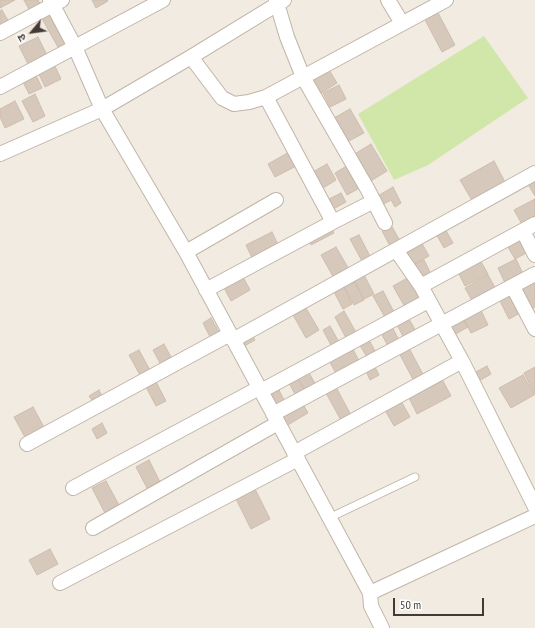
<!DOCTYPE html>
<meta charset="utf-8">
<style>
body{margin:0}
#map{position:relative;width:535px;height:628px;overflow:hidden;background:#f1ebe2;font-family:"PT Sans Narrow","Noto Sans Devanagari",sans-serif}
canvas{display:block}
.north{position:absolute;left:12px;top:12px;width:40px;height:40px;-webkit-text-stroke:3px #fff;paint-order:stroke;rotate:241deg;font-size:11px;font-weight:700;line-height:16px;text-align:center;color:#433b33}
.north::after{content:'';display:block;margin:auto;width:14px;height:18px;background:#433b33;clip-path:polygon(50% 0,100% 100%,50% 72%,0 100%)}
.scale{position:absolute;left:393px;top:598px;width:91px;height:18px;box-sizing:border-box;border:2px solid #433b33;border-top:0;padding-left:5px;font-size:12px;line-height:14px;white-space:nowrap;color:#433b33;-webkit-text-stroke:3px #fff;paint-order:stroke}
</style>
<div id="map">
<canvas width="535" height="628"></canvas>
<div class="north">उ</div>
<div class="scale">50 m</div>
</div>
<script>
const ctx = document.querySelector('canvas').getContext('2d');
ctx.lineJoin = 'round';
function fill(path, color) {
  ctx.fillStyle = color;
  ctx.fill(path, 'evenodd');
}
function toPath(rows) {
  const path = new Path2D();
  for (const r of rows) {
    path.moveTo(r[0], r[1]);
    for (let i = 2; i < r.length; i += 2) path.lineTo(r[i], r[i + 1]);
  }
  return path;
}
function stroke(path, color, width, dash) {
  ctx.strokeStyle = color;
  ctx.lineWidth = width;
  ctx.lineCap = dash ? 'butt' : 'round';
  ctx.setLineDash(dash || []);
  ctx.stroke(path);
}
fill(toPath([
 [484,36,528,98,428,165,394,180,358,114]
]), '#d1e7aa');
const building = toPath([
 [0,0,15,0,0,8,0,0],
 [24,0,38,0,42,7,31,13,24,0],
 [92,0,107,0,108,1,96,8,92,0],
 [2,10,10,24,0,30,0,11,2,10],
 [437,11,455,45,442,52,424,18,437,11],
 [48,13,66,45,59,49,41,17,48,13],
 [38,37,47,55,28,64,19,46,38,37],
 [53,62,61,79,45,87,37,70,53,62],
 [328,68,337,83,321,93,312,78,328,68],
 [34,71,42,88,29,94,21,78,34,71],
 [339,85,346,99,330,107,323,93,339,85],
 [35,94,45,116,33,122,22,101,35,94],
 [15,101,24,119,5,128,0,117,0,109,15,101],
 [350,109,364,133,347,142,334,118,350,109],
 [371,144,387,171,369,182,353,155,371,144],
 [291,151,298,165,275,177,268,164,291,151],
 [494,161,506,184,473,202,460,180,494,161],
 [327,164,336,180,320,190,311,173,327,164],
 [350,164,363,186,347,195,335,173,350,164],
 [535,176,535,196,526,181,535,176],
 [393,187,401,203,395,207,391,200,380,206,376,197,393,187],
 [341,193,346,202,328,212,323,202,341,193],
 [535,199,535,219,523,226,514,210,535,199],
 [391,225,400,241,390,246,382,231,391,225],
 [331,227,334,233,311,245,308,239,331,227],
 [444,227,453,243,444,248,435,232,444,227],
 [272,232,280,249,254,262,246,245,272,232],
 [523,234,532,250,515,259,506,244,523,234],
 [359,235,371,258,363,263,350,239,359,235],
 [420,240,429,256,412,265,403,250,420,240],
 [336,247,350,271,335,280,321,255,336,247],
 [516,259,524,276,506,285,498,268,516,259],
 [424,260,432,276,424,281,415,264,424,260],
 [480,260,488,274,465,286,458,272,480,260],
 [363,273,374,294,364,299,353,278,363,273],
 [242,275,250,290,231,301,223,286,242,275],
 [488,275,497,291,474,304,465,288,488,275],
 [411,276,424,299,406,309,393,286,411,276],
 [352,278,364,300,354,305,342,283,352,278],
 [535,279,535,307,531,309,520,288,535,279],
 [342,283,352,304,343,309,332,288,342,283],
 [383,291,395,314,386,319,373,296,383,291],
 [512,292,522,312,509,319,499,299,512,292],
 [304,305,319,330,306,338,292,313,304,305],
 [480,308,488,325,471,333,463,317,480,308],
 [344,311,357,334,347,340,335,317,344,311],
 [211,318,219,332,210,337,203,323,211,318],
 [409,319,417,333,405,340,397,325,409,319],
 [463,319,468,327,452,336,447,328,463,319],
 [391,325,400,342,389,348,380,331,391,325],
 [330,326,340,344,332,347,323,330,330,326],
 [250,331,255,340,241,348,236,339,250,331],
 [367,337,377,354,368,359,358,342,367,337],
 [164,344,172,359,161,365,153,350,164,344],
 [351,345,361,365,338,377,327,357,351,345],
 [409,348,426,380,416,385,399,353,409,348],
 [139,350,151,372,141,377,129,355,139,350],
 [487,366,491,374,477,382,472,374,487,366],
 [375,367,379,375,370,380,366,371,375,367],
 [535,367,535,395,524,373,535,367],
 [308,371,317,387,307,393,297,377,308,371],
 [523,375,534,395,511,408,499,388,523,375],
 [296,376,306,393,297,398,288,381,296,376],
 [155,380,166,401,156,406,145,385,155,380],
 [443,381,451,396,417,414,409,398,443,381],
 [277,386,286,404,275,410,266,392,277,386],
 [336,387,353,419,343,424,326,393,336,387],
 [99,390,103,398,94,403,89,396,99,390],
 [401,401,410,417,394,426,385,410,401,401],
 [303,404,308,413,286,426,280,416,303,404],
 [33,407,45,429,26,439,14,417,33,407],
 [102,423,107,433,97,439,92,429,102,423],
 [149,460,160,482,147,488,136,467,149,460],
 [106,481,120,507,106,515,92,488,106,481],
 [254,487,270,519,251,529,235,497,254,487],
 [50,549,58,564,37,575,29,560,50,549]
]);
fill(building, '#d6c8bb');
stroke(building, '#cebdab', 1);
const lane = toPath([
 [329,518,415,477]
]);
const street = toPath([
 [50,0,75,47,102,109,186,252,370,593,371,606,382,628],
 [276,0,287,37,303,77,368,190,385,223],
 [388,0,402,23],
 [0,33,62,0],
 [191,57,222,98,234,104,249,102,266,97],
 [0,87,163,0],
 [0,154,102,109,191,57,284,0],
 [333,222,374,201],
 [523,231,535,255],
 [396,250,421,286,462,361,535,507],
 [186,252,276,200],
 [421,286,535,224],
 [513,287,535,329],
 [206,290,333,222,266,97,446,0],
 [233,340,535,173],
 [261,391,428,301],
 [273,414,535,274],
 [27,444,230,334],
 [294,453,462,361],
 [73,488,259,388],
 [93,528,278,423],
 [60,583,298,459],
 [370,593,535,516]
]);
stroke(lane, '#c0b5a8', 9);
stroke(street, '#c0b5a8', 16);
stroke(lane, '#fff', 7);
stroke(street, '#fff', 14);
</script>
